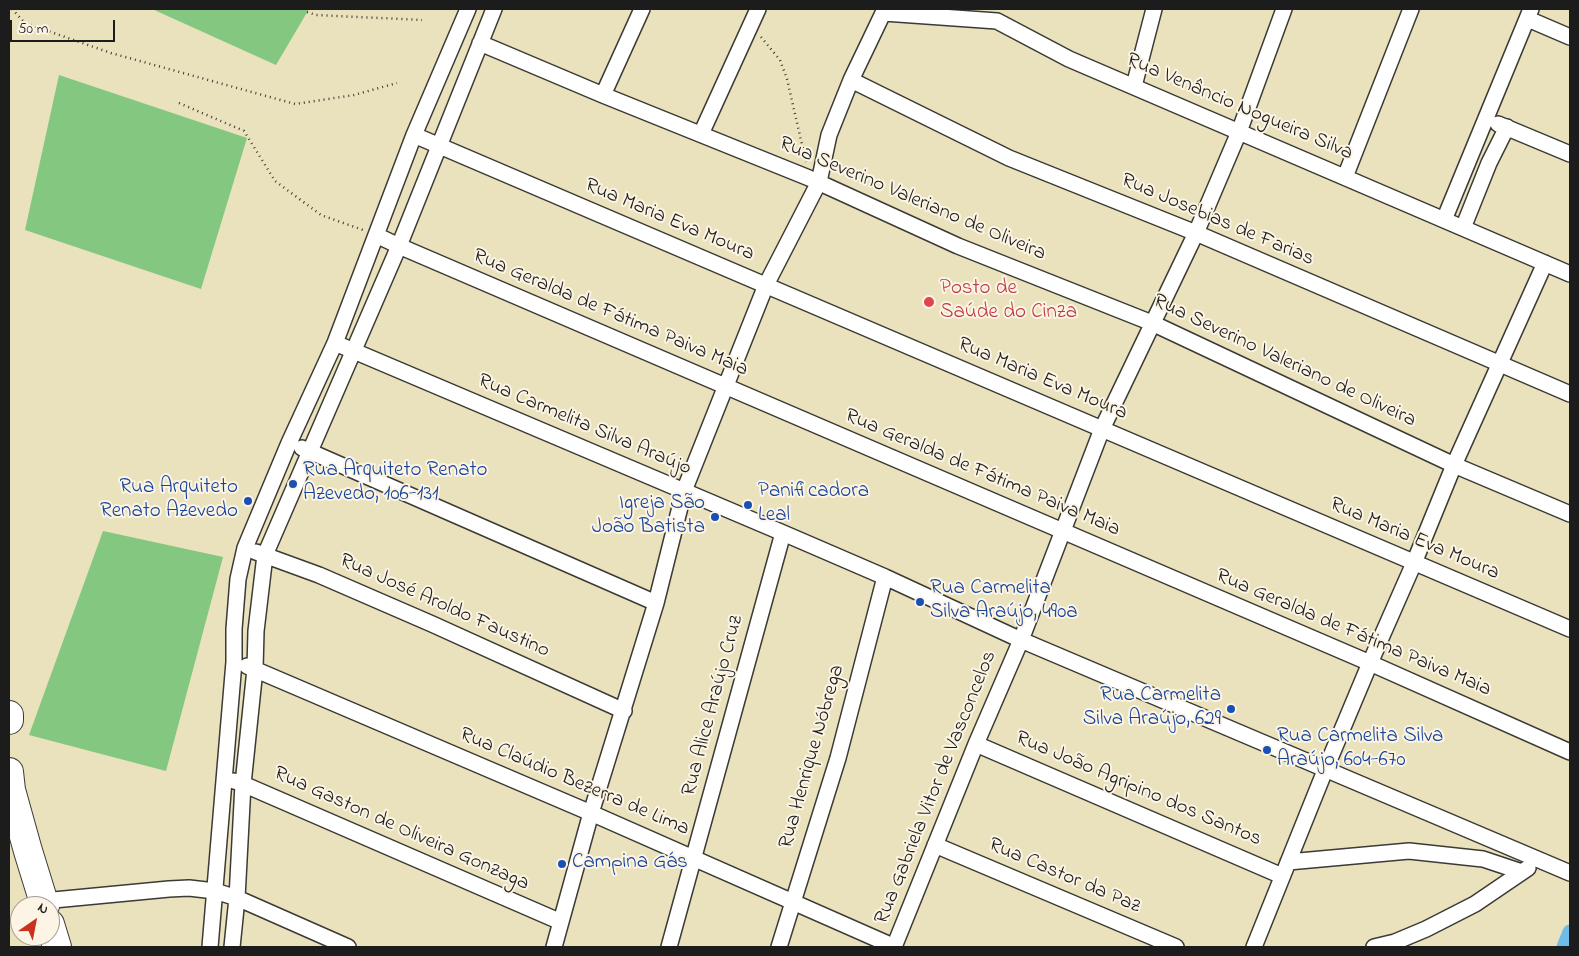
<!DOCTYPE html>
<meta charset="utf-8">
<style>
body{margin:0}
#map{position:relative;width:1579px;height:956px;overflow:hidden;background:#eae1bd;font-family:"Indie Flower",sans-serif}
canvas{display:block}
.frame{position:absolute;inset:0;border:10px solid #1c1c1c;pointer-events:none}
.north{position:absolute;left:10px;top:896px;width:50px;height:50px;box-sizing:border-box;background:#fcf5e5;border:1px solid #a29e95;border-radius:50%;rotate:33deg;font-size:14px;font-weight:700;line-height:20px;text-align:center;color:#1c1c1c}
.north::after{content:'';display:block;margin:auto;width:18px;height:22px;background:#c8321e;clip-path:polygon(50% 0,100% 100%,50% 72%,0 100%)}
.scale{position:absolute;left:10px;top:20px;width:105px;height:22px;box-sizing:border-box;border:2px solid #1c1c1c;border-top:0;padding-left:6px;font-size:15px;line-height:18px;white-space:nowrap;color:#1c1c1c;-webkit-text-stroke:4px #fcf5e5;paint-order:stroke}
</style>
<div id="map">
<canvas width="1579" height="956"></canvas>
<div class="frame"></div>
<div class="north">N</div>
<div class="scale">50 m</div>
</div>
<script>
const ctx = document.querySelector('canvas').getContext('2d');
ctx.lineJoin = 'round';
function fill(path, color) {
  ctx.fillStyle = color;
  ctx.fill(path, 'evenodd');
}
function toPath(rows) {
  const path = new Path2D();
  for (const r of rows) {
    path.moveTo(r[0], r[1]);
    for (let i = 2; i < r.length; i += 2) path.lineTo(r[i], r[i + 1]);
  }
  return path;
}
function stroke(path, color, width, dash) {
  ctx.strokeStyle = color;
  ctx.lineWidth = width;
  ctx.lineCap = dash ? 'butt' : 'round';
  ctx.setLineDash(dash || []);
  ctx.stroke(path);
}
function label(font, color, halo, rows, align = 'center') {
  ctx.font = font + ' "Indie Flower",sans-serif';
  ctx.lineWidth = 4;
  ctx.setLineDash([]);
  ctx.textBaseline = 'middle';
  ctx.strokeStyle = halo;
  ctx.fillStyle = color;
  for (const [text, x, y, turn = 0] of rows) {
    ctx.save();
    ctx.translate(x, y);
    ctx.rotate((+turn || 0) * Math.PI / 180);
    ctx.textAlign = isNaN(turn) ? turn : align;
    if (halo) ctx.strokeText(text, 0, 0);
    ctx.fillText(text, 0, 0);
    ctx.restore();
  }
}
fill(toPath([
 [152,9,309,9,276,65],
 [59,75,247,138,201,289,25,230],
 [103,531,223,557,166,771,29,735]
]), '#84c780');
stroke(toPath([
 [1564,947,1570,932]
]), '#6dbde8', 15);
const street = toPath([
 [884,13,997,21,1069,59,1570,274],
 [1528,19,1570,37],
 [480,43,603,95,809,178,958,246,1152,323,1454,465,1570,514],
 [851,80,1009,158,1196,233,1570,394],
 [1134,86,1154,9],
 [603,95,642,9],
 [1498,124,1570,154],
 [701,134,758,9],
 [414,135,1570,629],
 [1345,177,1411,9],
 [1444,220,1531,9],
 [1463,228,1489,163,1507,127],
 [376,235,399,246,1370,663,1570,752],
 [335,343,783,533,885,577,1021,640,1570,873],
 [302,448,656,603],
 [256,552,319,575,432,624,624,711],
 [247,666,591,813,895,947],
 [976,744,1282,876],
 [234,781,243,784,561,922],
 [935,845,1176,947],
 [1288,862,1409,851,1483,859,1522,872],
 [43,901,169,889,189,888,215,891,237,898,348,947],
 [210,947,234,662,234,629,238,579,245,548,289,443,335,343,414,135,468,9],
 [232,947,237,898,243,784,255,669,256,631,265,555,399,246,494,9],
 [554,947,591,813,656,603,684,491,766,285,819,182,829,135,851,80,885,9],
 [669,947,783,533],
 [779,947,838,758,885,577],
 [894,947,976,744,1021,640,1102,429,1196,233,1239,132,1284,9],
 [1254,947,1326,768,1370,663,1414,563,1454,465,1545,263],
 [1374,947,1395,942,1426,929,1475,904,1528,868]
]);
const highway = toPath([
 [9,715,9,720],
 [9,772,11,790,28,851,45,906],
 [50,924,57,947]
]);
stroke(street, '#3b3a34', 18);
stroke(highway, '#3b3a34', 30);
stroke(toPath([
 [12,9,25,23,111,53,295,104,354,95,397,83],
 [307,12,316,15,422,20],
 [761,37,780,60,787,79,806,162],
 [179,103,244,131,275,181,321,215,363,230]
]), '#3b3a34', 2.5, [1, 4]);
stroke(street, '#fff', 15);
stroke(highway, '#fff', 28);
for (const [x, y, r, color] of [
 [929,302,6,"#e0444e"],
 [293,484,5,"#1a4fb4"],
 [248,501,5,"#1a4fb4"],
 [748,505,5,"#1a4fb4"],
 [715,517,5,"#1a4fb4"],
 [920,602,5,"#1a4fb4"],
 [1231,709,5,"#1a4fb4"],
 [1267,750,5,"#1a4fb4"],
 [562,864,5,"#1a4fb4"]
]) {
  const dot = new Path2D();
  dot.arc(x, y, r, 0, 2 * Math.PI);
  ctx.fillStyle = color;
  ctx.fill(dot);
  stroke(dot, '#fcf5e5', 2);
}
label('21px', '#1c1c1c', '#fcf5e5', [
 ["Rua Venâncio Nogueira Silva",1239,108,23],
 ["Rua Severino Valeriano de Oliveira",912,200,23],
 ["Rua Maria Eva Moura",669,221,23],
 ["Rua Josebias de Farias",1217,221,23],
 ["Rua Geralda de Fátima Paiva Maia",610,314,23],
 ["Rua Severino Valeriano de Oliveira",1284,362,25],
 ["Rua Maria Eva Moura",1042,380,23],
 ["Rua Carmelita Silva Araújo",584,426,23],
 ["Rua Geralda de Fátima Paiva Maia",982,474,23],
 ["Rua Maria Eva Moura",1414,540,23],
 ["Rua José Aroldo Faustino",444,607,24],
 ["Rua Geralda de Fátima Paiva Maia",1353,634,23],
 ["Rua Alice Araújo Cruz",714,706,-75],
 ["Rua Henrique Nóbrega",813,757,-74],
 ["Rua Claúdio Bezerra de Lima",574,783,23],
 ["Rua Gabriela Vitor de Vasconcelos",937,788,-68],
 ["Rua João Agripino dos Santos",1138,790,23],
 ["Rua Gaston de Oliveira Gonzaga",401,830,24],
 ["Rua Castor da Paz",1064,877,23]
]);
label('21px', '#be3a42', '#fcf5e5', [
 ["Posto de",940,290],
 ["Saúde do Cinza",940,314]
], 'left');
label('21px', '#164399', '#fcf5e5', [
 ["Rua Arquiteto Renato",303,472],
 ["Azevedo, 106-131",303,496],
 ["Rua Arquiteto",238,489,"right"],
 ["Renato Azevedo",238,513,"right"],
 ["Panificadora",758,493],
 ["Leal",758,517],
 ["Igreja São",705,505,"right"],
 ["João Batista",705,529,"right"],
 ["Rua Carmelita",930,590],
 ["Silva Araújo, 490a",930,614],
 ["Rua Carmelita",1221,697,"right"],
 ["Silva Araújo, 629",1221,721,"right"],
 ["Rua Carmelita Silva",1277,738],
 ["Araújo, 604-670",1277,762],
 ["Campina Gás",572,864]
], 'left');
</script>
